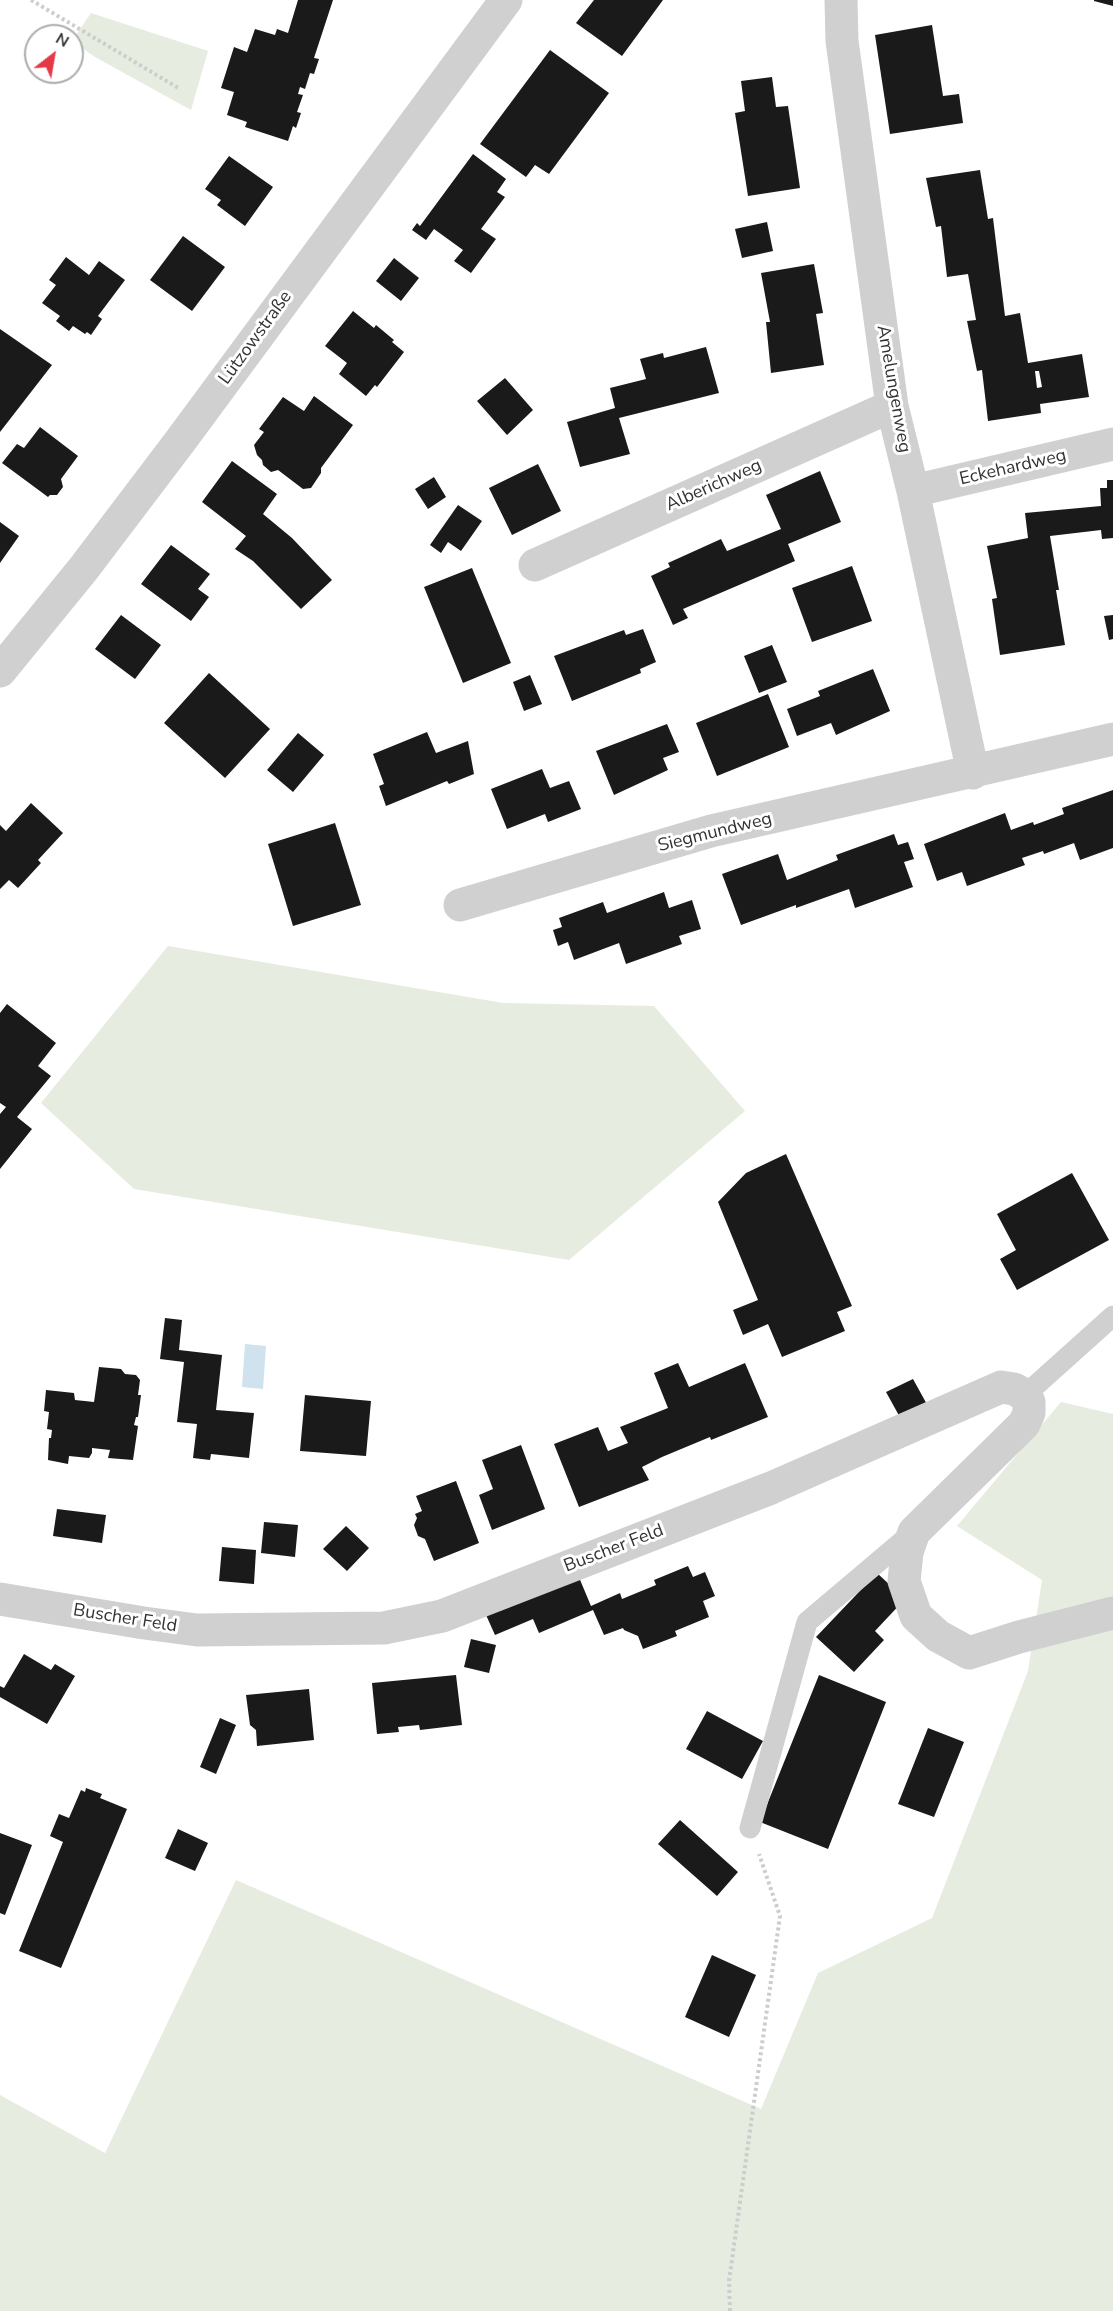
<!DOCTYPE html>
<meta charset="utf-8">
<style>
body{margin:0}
#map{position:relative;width:1113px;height:2311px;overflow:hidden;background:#fff;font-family:"Nunito Sans",sans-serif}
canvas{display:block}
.north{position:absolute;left:24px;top:24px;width:60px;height:60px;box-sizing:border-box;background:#fff;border:2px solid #adadad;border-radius:50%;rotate:31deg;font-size:16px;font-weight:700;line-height:24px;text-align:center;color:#333}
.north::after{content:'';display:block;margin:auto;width:21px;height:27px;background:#e63946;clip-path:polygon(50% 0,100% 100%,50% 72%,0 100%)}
</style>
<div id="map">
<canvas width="1113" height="2311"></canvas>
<div class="north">N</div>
</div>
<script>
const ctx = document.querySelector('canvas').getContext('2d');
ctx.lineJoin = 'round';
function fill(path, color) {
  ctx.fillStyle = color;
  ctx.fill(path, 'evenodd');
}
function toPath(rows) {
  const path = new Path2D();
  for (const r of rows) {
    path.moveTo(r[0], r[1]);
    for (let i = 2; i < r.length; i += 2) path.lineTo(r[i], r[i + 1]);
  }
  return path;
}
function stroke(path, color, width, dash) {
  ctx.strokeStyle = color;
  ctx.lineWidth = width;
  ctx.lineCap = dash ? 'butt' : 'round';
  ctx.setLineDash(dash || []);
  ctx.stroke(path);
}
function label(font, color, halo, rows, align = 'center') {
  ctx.font = font + ' "Nunito Sans",sans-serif';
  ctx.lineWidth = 6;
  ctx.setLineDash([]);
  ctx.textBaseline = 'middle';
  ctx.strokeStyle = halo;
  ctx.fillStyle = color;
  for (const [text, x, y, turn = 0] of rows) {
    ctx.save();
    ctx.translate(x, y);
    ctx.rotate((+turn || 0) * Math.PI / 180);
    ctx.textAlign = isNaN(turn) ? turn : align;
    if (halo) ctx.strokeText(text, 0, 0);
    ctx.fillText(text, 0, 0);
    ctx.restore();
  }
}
fill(toPath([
 [91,13,208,51,191,110,95,57,72,41],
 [168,946,503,1003,654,1006,745,1111,569,1260,134,1189,41,1103],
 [1061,1402,1113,1414,1113,2311,0,2311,0,2095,105,2153,236,1880,761,2109,818,1973,932,1918,1028,1671,1042,1580,957,1526]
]), '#e6ecdf');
fill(toPath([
 [245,1344,266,1346,263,1389,242,1387]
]), '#cfe2ee');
fill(toPath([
 [298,0,333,0,314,58,319,59,314,74,310,73,305,89,300,87,298,94,303,95,297,112,301,113,296,128,293,126,288,141,245,127,247,122,227,115,234,92,221,88,234,47,247,52,255,29,275,35,277,29,288,33],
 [594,0,663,0,622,56,576,23],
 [1094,0,1113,0,1113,6,1094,1],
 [932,25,943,96,959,94,963,123,890,134,875,35],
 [550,50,609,93,549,174,535,165,526,177,480,144],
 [772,77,776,107,788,106,800,188,748,196,735,113,745,111,741,81],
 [473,154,506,179,497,192,505,197,481,229,496,239,471,273,454,261,463,250,434,229,426,240,412,230,417,223,420,226],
 [229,156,273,187,245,226,217,205,221,200,205,189],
 [980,170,988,219,993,218,1005,316,1020,313,1028,363,1082,354,1089,397,1040,404,1041,413,988,421,982,370,977,371,967,321,976,320,968,274,947,277,941,226,936,227,926,178],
 [1035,371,1039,371,1042,387,1037,388],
 [767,222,773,251,742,258,735,229],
 [183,236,225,267,192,311,150,280],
 [66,257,89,275,99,261,125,280,98,316,102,319,91,335,87,332,85,334,73,326,69,331,56,321,60,316,42,303,56,285,49,280],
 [394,258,419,278,401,301,376,281],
 [814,264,823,313,816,314,824,365,771,373,766,322,770,322,761,273],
 [353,311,374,328,376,325,394,340,392,342,404,352,377,387,375,385,366,396,339,374,347,363,325,346],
 [0,329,52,365,0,432],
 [706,347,719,393,619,418,630,454,580,467,567,422,615,408,610,388,646,379,640,359,663,353,664,358],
 [505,378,533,410,507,435,477,401],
 [314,396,353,425,321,468,321,473,311,488,303,489,278,470,271,472,263,465,262,460,257,455,254,445,264,432,259,429,283,397,304,411],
 [40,427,78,456,61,479,63,487,57,495,50,495,48,497,2,463,17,444,24,448],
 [232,461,277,494,263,514,292,538,332,580,301,609,253,561,235,549,246,536,202,502],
 [538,464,561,511,512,535,489,488],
 [820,471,841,522,788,544,795,561,683,609,688,618,673,625,651,576,670,567,668,563,721,539,727,551,781,529,766,495],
 [434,477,446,497,428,509,415,489],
 [1107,480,1113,480,1113,538,1102,539,1101,530,1050,536,1059,590,1056,590,1065,645,1000,655,992,599,997,598,987,546,1028,538,1025,513,1101,506,1100,488,1107,488],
 [458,505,482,521,461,551,448,542,441,553,430,545],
 [0,522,19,536,0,563],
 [171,545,210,574,198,589,209,597,191,621,141,584],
 [852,566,872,621,812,642,792,588],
 [472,568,511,663,463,683,424,587],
 [121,615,161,645,135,679,95,649],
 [1113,615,1113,639,1109,640,1104,616],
 [643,629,656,662,640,669,641,673,572,701,554,656,624,630,626,635],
 [772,645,787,682,759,693,744,656],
 [873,669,890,711,836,735,831,723,797,736,787,709,820,696,818,691],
 [209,673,270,729,225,778,164,723],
 [530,675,542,704,524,711,513,682],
 [768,694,789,747,717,776,696,723],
 [667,724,679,752,663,758,668,770,614,795,596,751],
 [427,732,436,753,468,741,474,774,449,784,447,781,386,806,379,786,384,784,373,754],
 [298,733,324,755,293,792,267,770],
 [542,769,550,788,569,781,581,809,548,822,545,814,507,829,491,789],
 [1113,790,1113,848,1080,860,1074,843,1044,854,1043,851,1022,858,1025,865,967,886,962,872,937,881,924,844,1005,813,1011,830,1033,822,1034,825,1064,814,1062,808],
 [31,803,63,833,38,860,41,863,18,888,9,880,0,889,0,825,6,831],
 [335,823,361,905,293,926,268,844],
 [894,834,898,845,908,842,914,859,904,862,913,887,855,908,849,889,796,908,796,905,741,925,722,874,778,854,787,880,838,860,836,855],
 [664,892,669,908,692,900,701,929,679,936,682,944,626,964,619,943,574,960,568,942,558,946,553,930,562,927,559,918,603,902,607,913],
 [7,1004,56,1043,38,1066,51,1076,17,1117,32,1129,0,1169,0,1114,6,1107,0,1103,0,1013],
 [786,1154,852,1306,837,1312,845,1331,782,1357,768,1324,743,1335,733,1310,758,1300,718,1202,746,1173],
 [1072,1173,1109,1240,1017,1290,1000,1259,1016,1250,997,1214],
 [165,1318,182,1320,179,1350,222,1355,216,1410,254,1413,249,1458,211,1454,210,1460,193,1458,197,1424,177,1422,184,1362,160,1359],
 [678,1363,689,1387,745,1363,768,1417,711,1440,710,1437,662,1457,642,1467,649,1480,579,1507,554,1444,598,1427,608,1451,628,1443,620,1427,668,1408,654,1373],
 [99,1367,121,1369,125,1374,136,1375,140,1380,138,1395,141,1395,138,1417,136,1417,134,1425,138,1426,133,1460,108,1458,110,1450,92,1448,92,1453,89,1458,69,1456,68,1464,48,1460,49,1438,51,1438,52,1430,47,1429,49,1412,44,1411,46,1390,74,1393,75,1400,94,1402],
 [913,1379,929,1408,902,1421,886,1392],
 [305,1395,371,1401,366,1456,300,1451],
 [521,1445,545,1509,492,1530,479,1495,493,1489,482,1460],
 [456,1481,479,1543,434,1561,425,1539,418,1536,414,1525,417,1518,415,1514,422,1511,416,1496],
 [57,1509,106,1515,102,1543,53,1536],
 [264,1522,298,1525,295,1557,261,1553],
 [346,1526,369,1548,347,1571,323,1549],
 [222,1547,256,1550,254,1584,219,1581],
 [688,1566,693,1577,705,1572,715,1596,703,1601,709,1617,675,1631,677,1636,643,1649,638,1636,624,1630,623,1628,604,1635,593,1610,539,1633,533,1619,495,1635,486,1615,578,1575,591,1606,620,1593,622,1599,656,1585,654,1580],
 [877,1573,905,1599,875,1631,884,1640,854,1672,816,1637],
 [471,1639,496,1645,489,1673,464,1667],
 [24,1654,51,1670,55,1664,75,1676,47,1724,0,1697,0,1686,4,1688],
 [456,1675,462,1725,420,1730,419,1725,398,1727,399,1732,377,1734,372,1683],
 [819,1675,886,1702,828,1849,760,1822],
 [309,1689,314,1740,257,1746,256,1730,250,1725,246,1695],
 [707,1711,763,1741,742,1779,686,1749],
 [220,1718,236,1725,216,1774,200,1767],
 [928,1728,964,1742,934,1817,898,1804],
 [86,1788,102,1794,100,1798,127,1809,61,1968,19,1951,63,1842,50,1836,59,1814,69,1818,81,1790,85,1792],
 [680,1820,738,1872,717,1896,658,1844],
 [178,1829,208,1843,195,1871,165,1858],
 [0,1833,32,1845,5,1915,0,1913],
 [712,1955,756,1975,729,2037,685,2017]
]), '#1a1a1a');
stroke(toPath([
 [31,0,180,89],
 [730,2311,729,2281,780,1916,759,1854]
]), '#cdcdcd', 4, [3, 3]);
stroke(toPath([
 [1025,1395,1113,1316],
 [750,1828,807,1622,911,1534]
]), '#d0d0d0', 21);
stroke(toPath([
 [841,0,842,41,892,406,913,491,973,773],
 [913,491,1113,444],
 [535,565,892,406],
 [0,671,84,568,181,440,506,0],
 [460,905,711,831,1113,739],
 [0,1599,144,1623,197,1630,384,1628,442,1616,771,1488,1001,1387,1014,1389,1025,1395,1029,1402,1029,1413,1024,1424,914,1532,907,1552,904,1581,916,1616,938,1636,969,1653,1019,1637,1113,1613]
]), '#d0d0d0', 33);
label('18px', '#333', '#fff', [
 ["Lützowstraße",256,338,-54],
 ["Amelungenweg",893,389,80],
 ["Eckehardweg",1013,468,-13],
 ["Alberichweg",714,486,-24],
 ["Siegmundweg",715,833,-14],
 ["Buscher Feld",614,1549,-21],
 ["Buscher Feld",125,1619,9]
]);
</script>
